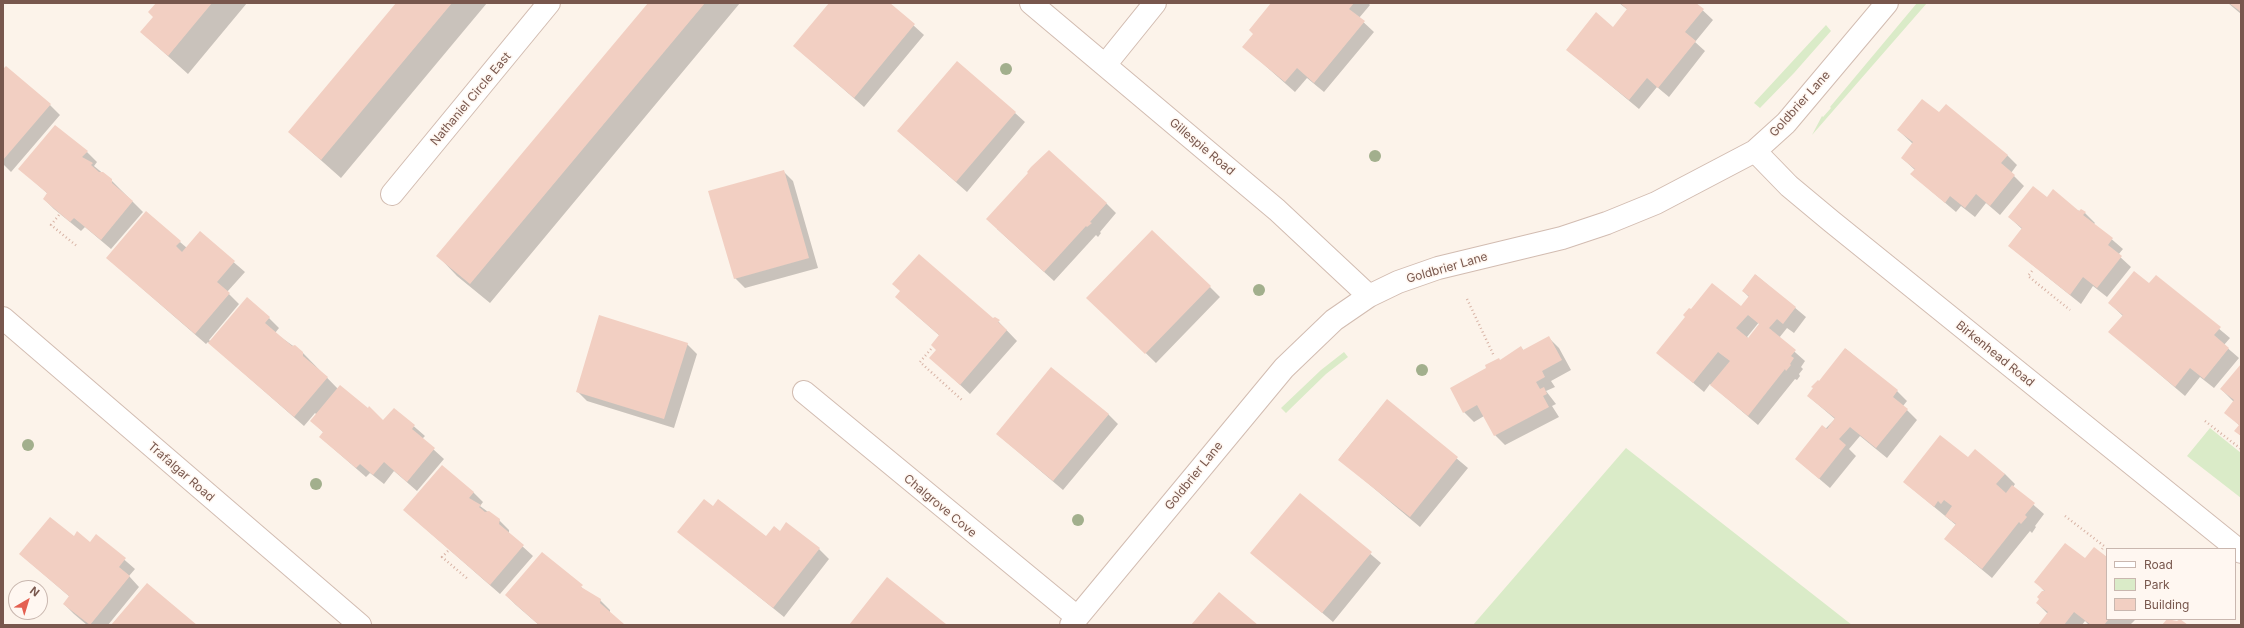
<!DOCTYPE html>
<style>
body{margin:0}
#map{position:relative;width:2244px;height:628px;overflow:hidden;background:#fcf3ea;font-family:Inter,sans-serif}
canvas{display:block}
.frame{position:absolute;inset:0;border:4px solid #78574d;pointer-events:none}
.legend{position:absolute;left:2106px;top:548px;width:130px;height:72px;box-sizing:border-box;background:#fff7f1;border:1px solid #c9b7af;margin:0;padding:5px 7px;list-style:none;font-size:12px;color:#78574d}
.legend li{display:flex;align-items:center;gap:8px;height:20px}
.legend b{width:20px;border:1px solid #c9b7af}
.north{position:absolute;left:8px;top:580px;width:40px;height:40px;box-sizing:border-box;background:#fff7f1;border:1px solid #c9b7af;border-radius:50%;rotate:38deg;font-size:11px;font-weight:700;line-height:16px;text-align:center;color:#78574d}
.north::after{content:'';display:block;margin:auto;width:14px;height:18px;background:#e46051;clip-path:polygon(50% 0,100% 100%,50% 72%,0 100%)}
</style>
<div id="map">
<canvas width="2244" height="628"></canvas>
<div class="frame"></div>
<ul class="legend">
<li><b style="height:5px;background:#fff"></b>Road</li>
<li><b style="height:11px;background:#daebc8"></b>Park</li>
<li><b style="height:11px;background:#f2cfc2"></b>Building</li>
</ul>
<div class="north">N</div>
</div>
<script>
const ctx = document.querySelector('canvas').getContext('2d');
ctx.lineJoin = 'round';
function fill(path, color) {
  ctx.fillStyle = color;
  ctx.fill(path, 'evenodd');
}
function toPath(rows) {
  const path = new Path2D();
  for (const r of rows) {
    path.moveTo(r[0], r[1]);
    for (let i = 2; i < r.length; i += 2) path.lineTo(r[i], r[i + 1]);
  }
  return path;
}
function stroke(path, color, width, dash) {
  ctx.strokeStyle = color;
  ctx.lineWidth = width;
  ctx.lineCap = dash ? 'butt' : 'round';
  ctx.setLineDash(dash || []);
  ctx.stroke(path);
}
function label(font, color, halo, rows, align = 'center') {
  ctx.font = font + ' Inter,sans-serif';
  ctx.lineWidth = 3;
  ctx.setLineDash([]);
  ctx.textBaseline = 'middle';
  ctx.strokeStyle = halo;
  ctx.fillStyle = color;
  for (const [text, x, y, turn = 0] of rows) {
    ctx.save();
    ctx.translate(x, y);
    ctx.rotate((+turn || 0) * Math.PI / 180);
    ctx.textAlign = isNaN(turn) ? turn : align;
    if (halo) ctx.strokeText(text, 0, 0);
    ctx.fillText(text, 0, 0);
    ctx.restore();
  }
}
fill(toPath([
 [1917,3,1927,3,1812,135,1822,116,1823,117,1831,108,1830,107],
 [1826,25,1831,31,1794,73,1760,108,1754,103],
 [1344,352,1348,357,1326,374,1286,413,1281,408,1321,370],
 [2210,428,2241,453,2241,498,2187,456],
 [1626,448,1852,625,1473,625]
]), '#daebc8');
fill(toPath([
 [157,3,247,3,188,74,141,32,154,17],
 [397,3,487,3,341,178,289,132],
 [649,3,740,3,490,303,457,276,438,256],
 [830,3,889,3,924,35,864,107,794,46],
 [1272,3,1368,3,1370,5,1359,18,1374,32,1324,92,1307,78,1295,92,1244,47,1255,34],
 [1619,3,1695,3,1713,20,1695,42,1705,51,1669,97,1657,87,1639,109,1568,50,1614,28,1628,10],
 [2228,3,2241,3,2241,14],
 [3,70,50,105,60,115,11,172,3,164],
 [1015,113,1025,122,967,192,898,131],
 [1939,113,2007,155,2017,165,2011,173,2024,186,2000,215,1986,203,1975,217,1961,206,1956,212,1911,174,1915,170,1902,158,1913,144,1898,130],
 [87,152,97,162,94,166,111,180,143,212,111,249,85,227,81,231,54,209,44,199,48,194,20,169],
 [783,171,793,181,818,268,745,288,735,278],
 [2047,199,2085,213,2095,223,2094,224,2123,249,2118,255,2131,267,2107,297,2093,286,2081,304,2009,246,2022,229,2009,217],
 [1106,203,1116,213,1100,232,1101,233,1098,237,1096,235,1054,281,997,229],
 [200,233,245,272,227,292,239,304,209,340,210,341,269,318,279,328,275,333,303,353,338,389,383,422,394,409,425,436,422,439,444,459,417,491,394,471,384,484,370,473,366,477,320,437,324,433,312,421,317,415,315,413,304,426,208,342,206,344,107,258,180,242,187,248],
 [1756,275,1806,317,1794,333,1787,328,1779,338,1805,361,1801,367,1803,369,1799,374,1800,376,1797,380,1795,379,1758,425,1710,384,1704,392,1658,353,1741,307,1749,297,1743,291],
 [1760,321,1761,323,1749,339,1747,337],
 [2156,276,2230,338,2224,345,2239,358,2214,388,2200,377,2185,396,2110,332,2123,316,2109,303,2149,285],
 [1210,287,1220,297,1156,363,1098,307],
 [907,307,993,320,995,318,1017,341,970,394,931,358,938,350,940,336],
 [1549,338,1559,348,1571,370,1551,381,1555,387,1546,391,1556,404,1552,406,1559,417,1505,445,1495,435,1484,416,1474,422,1464,412,1500,361,1521,347,1524,351],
 [687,344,697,354,674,428,587,401,577,391],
 [1846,349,1897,391,1907,401,1903,406,1917,420,1887,458,1860,436,1849,449,1856,456,1830,488,1796,459,1835,419,1808,396],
 [2241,365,2241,436,2236,431,2240,426,2226,413,2234,402,2221,389],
 [1387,400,1468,468,1420,527,1339,459],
 [1108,414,1118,424,1063,490,997,434],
 [1969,458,2005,474,2015,484,2013,487,2044,514,2035,526,2036,527,2032,533,2030,531,1992,578,1945,539,1956,525,1904,482],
 [473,492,483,502,480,506,499,520,509,530,509,534,533,556,500,594,404,510],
 [1300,494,1381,563,1333,622,1252,553],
 [713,507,766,538,780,532,819,549,829,559,784,617,679,532],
 [96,535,135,569,129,576,139,587,108,625,87,625,74,614,64,604,70,597,20,554,74,537,90,543],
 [2094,548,2107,559,2107,619,2135,620,2130,625,2089,625,2085,621,2082,625,2039,625,2048,614,2037,603,2045,592,2036,582,2085,560],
 [542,554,587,592,600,600,610,610,610,613,624,625,539,625,516,605,506,595]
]), '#0003');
fill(toPath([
 [156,3,212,3,168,56,140,32,153,17,148,12],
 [396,3,452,3,321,160,288,132],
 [648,3,705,3,470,284,436,256],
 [829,3,890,3,915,24,854,98,793,46],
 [1271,3,1354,3,1349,9,1365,21,1314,83,1297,68,1285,82,1242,47,1253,34,1249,30],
 [1620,3,1696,3,1704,9,1685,32,1696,41,1658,88,1647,78,1629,100,1566,50,1596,12,1613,27,1627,9],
 [2229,3,2241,3,2241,12],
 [957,61,1016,112,956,182,897,131],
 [6,66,51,104,3,160,3,69],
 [1922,99,1939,112,1946,104,2008,155,2001,163,2015,175,1990,206,1976,194,1965,208,1950,196,1945,203,1910,174,1915,169,1901,158,1913,142,1897,130],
 [55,125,88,151,82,157,93,163,91,165,99,172,103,172,112,179,112,183,133,201,101,240,74,218,70,222,43,199,47,193,18,169],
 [1049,150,1107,203,1090,222,1092,223,1087,227,1086,226,1044,272,986,219,1028,173,1027,172,1031,167],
 [784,170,809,258,734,279,708,191],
 [2033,186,2047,197,2053,189,2079,211,2081,209,2086,212,2083,215,2113,238,2108,245,2122,256,2097,288,2083,277,2070,295,2008,246,2022,228,2008,217],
 [146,211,181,241,176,246,182,252,200,231,235,261,217,282,230,293,195,334,106,258],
 [1152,230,1211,286,1145,354,1086,298],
 [919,254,993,318,995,317,1000,320,998,322,1007,330,960,385,929,358,936,350,931,345,939,335,895,297,900,291,892,284],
 [2134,271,2149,283,2156,275,2221,327,2214,335,2229,348,2204,379,2190,368,2175,387,2108,332,2123,315,2108,303],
 [1755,274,1796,307,1783,324,1777,319,1769,328,1796,350,1791,356,1794,358,1790,364,1791,365,1786,371,1785,369,1748,416,1710,385,1730,361,1718,352,1693,383,1656,353,1685,317,1683,315,1689,308,1691,309,1712,283,1741,306,1749,296,1742,291],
 [1748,315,1759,324,1748,338,1736,328],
 [247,297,270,317,265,323,292,346,295,345,303,352,303,356,328,377,294,417,208,343],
 [599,315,688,343,664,419,576,392],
 [1549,336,1562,360,1542,371,1545,377,1536,382,1540,389,1544,387,1547,394,1543,396,1549,407,1494,436,1477,405,1463,413,1450,388,1486,368,1485,365,1499,358,1500,360,1521,346,1523,350],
 [1845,348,1898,390,1893,397,1908,409,1876,448,1850,427,1839,439,1846,445,1819,479,1795,459,1822,425,1827,429,1835,418,1807,396,1813,388,1811,387,1818,380,1819,381],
 [2241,364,2241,436,2234,431,2239,425,2224,413,2234,400,2220,389],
 [1051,367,1109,414,1053,481,996,434],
 [340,385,368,408,369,406,383,420,394,408,415,425,412,429,435,448,407,482,384,462,373,475,360,464,356,468,319,437,323,432,310,421],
 [1387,399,1458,457,1410,517,1338,460],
 [1940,435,1968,457,1975,449,2005,474,1996,484,2006,493,2012,485,2035,503,2025,515,2027,517,2021,524,2019,522,1982,569,1944,539,1956,524,1945,516,1952,506,1944,500,1941,504,1938,501,1934,507,1903,482],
 [442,465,474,492,469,498,481,505,479,507,485,512,489,511,500,519,499,524,524,545,490,585,403,510],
 [1300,493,1372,552,1322,613,1250,553],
 [704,499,713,506,718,499,766,536,774,526,780,531,786,522,820,548,773,608,677,532],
 [50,517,74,536,77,531,90,542,96,534,126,558,119,567,130,576,90,625,63,604,69,596,19,554],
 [2065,543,2085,558,2094,547,2107,557,2106,619,2108,620,2104,625,2091,625,2074,612,2064,625,2038,625,2048,612,2036,603,2039,599,2037,597,2042,591,2045,591,2034,582],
 [542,552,583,585,581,587,601,599,600,603,624,624,622,625,539,625,505,595],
 [887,577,946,624,945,625,849,625],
 [147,583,197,625,111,625],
 [1219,592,1258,625,1191,625],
 [2167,619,2177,621,2180,619,2188,625,2162,625]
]), '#f2cfc2');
const street = toPath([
 [1031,3,1277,210,1369,296],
 [1105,65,1155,3],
 [1755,151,1789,186,1831,221,2241,552],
 [392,194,549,3],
 [3,318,360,625],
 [804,392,1077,617],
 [1071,625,1284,368,1334,320,1369,296,1398,282,1438,268,1562,238,1607,223,1656,203,1755,151,1786,123,1887,3]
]);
stroke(street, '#d2bcb1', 24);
stroke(toPath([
 [59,215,51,225,78,247],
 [2032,271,2028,276,2070,310],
 [1467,299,1494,356],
 [931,349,920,362,962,400],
 [2205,421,2241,449],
 [2065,516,2104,546,2102,549],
 [448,551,442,557,469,580]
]), '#d7b2a4', 2.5, [1, 3]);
stroke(street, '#fff', 22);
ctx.fillStyle = '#a2af8d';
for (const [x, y] of [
 [1006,69],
 [1375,156],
 [1259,290],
 [1422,370],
 [28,445],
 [316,484],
 [1078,520]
]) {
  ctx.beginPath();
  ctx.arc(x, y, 6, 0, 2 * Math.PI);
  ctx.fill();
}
label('12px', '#78574d', '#fff7f1', [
 ["Nathaniel Circle East",471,99,-50],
 ["Goldbrier Lane",1800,104,-48],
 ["Gillespie Road",1202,147,40],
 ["Goldbrier Lane",1447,268,-16],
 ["Birkenhead Road",1995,354,39],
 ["Trafalgar Road",181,472,41],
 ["Goldbrier Lane",1194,476,-51],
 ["Chalgrove Cove",940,506,40]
]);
</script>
